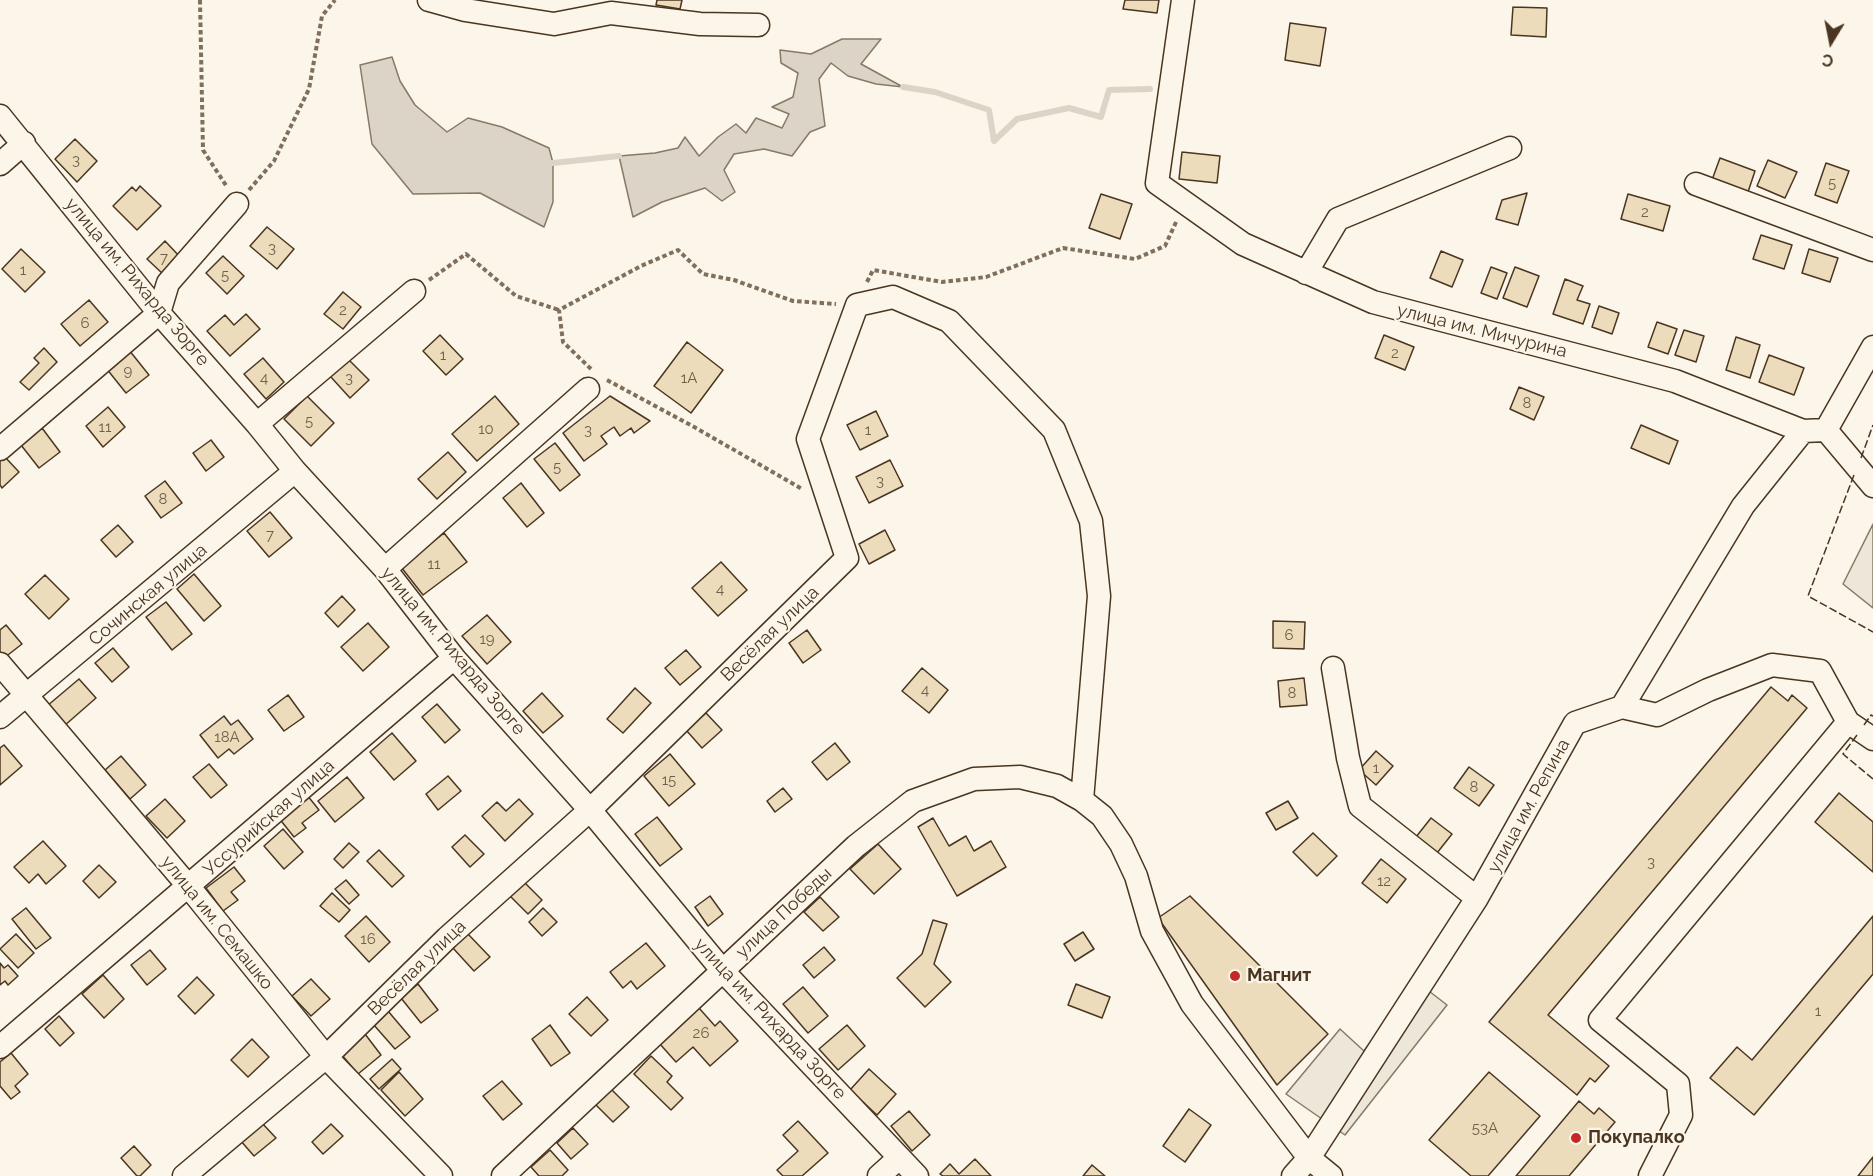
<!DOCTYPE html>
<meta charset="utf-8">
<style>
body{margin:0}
#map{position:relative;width:1873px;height:1176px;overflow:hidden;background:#fbf6e9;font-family:Raleway,sans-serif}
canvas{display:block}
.north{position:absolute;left:1801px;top:12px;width:60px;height:60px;-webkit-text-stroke:4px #fbf6e9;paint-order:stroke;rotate:190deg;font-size:16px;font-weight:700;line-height:24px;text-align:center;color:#4a3520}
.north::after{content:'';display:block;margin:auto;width:21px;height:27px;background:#4a3520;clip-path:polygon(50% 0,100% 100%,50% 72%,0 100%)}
</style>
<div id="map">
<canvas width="1873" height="1176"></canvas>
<div class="north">С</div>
</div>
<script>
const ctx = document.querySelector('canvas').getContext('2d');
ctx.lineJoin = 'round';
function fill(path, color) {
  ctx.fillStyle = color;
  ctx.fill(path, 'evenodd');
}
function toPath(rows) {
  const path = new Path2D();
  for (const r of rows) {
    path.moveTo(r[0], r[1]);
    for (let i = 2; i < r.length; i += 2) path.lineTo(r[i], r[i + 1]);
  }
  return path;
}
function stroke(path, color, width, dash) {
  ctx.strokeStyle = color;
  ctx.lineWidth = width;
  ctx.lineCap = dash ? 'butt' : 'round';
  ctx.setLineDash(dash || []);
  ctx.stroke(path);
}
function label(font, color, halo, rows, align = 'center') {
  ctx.font = font + ' Raleway,sans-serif';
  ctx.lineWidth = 4.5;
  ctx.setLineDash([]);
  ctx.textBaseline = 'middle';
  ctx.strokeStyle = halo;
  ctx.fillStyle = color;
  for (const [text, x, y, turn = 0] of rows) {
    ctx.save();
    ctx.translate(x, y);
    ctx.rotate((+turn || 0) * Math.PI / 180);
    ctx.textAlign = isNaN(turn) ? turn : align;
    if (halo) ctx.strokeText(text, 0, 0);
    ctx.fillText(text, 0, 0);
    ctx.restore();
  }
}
const parking = toPath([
 [1873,524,1873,608,1843,584,1873,524],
 [1416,981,1447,1005,1345,1135,1286,1094,1340,1029,1364,1051,1416,981]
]);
fill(parking, '#ede7d9');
stroke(parking, '#887966', 1.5);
const water = toPath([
 [842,39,881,39,861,64,903,87,876,84,848,76,831,63,819,79,825,126,810,132,792,156,764,149,734,154,724,170,735,192,722,201,705,188,662,202,633,217,619,156,655,153,678,148,685,137,699,156,718,137,736,124,746,133,756,118,782,128,789,114,772,107,793,97,798,73,781,63,780,50,811,54,842,39],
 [392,57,400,81,415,105,447,132,468,118,502,127,549,148,553,163,553,202,544,227,480,193,413,194,372,144,360,65,392,57]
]);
fill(water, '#dcd4c6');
stroke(water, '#887966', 1.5);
stroke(toPath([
 [903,87,935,92,989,110,994,141,1017,119,1069,108,1101,117,1109,90,1150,89],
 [553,163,619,156]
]), '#dcd4c6', 6);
const building = toPath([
 [657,0,682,0,680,9,656,5,657,0],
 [1125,0,1159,0,1157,13,1123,9,1125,0],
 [1513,7,1547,8,1546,37,1511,35,1513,7],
 [1290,23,1326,28,1320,66,1285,60,1290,23],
 [75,139,97,161,77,182,55,159,75,139],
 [1182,152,1220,156,1217,183,1179,179,1182,152],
 [1720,158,1755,171,1748,192,1712,180,1720,158],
 [1768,160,1797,172,1785,198,1757,186,1768,160],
 [1826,163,1849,171,1837,203,1815,195,1826,163],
 [140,186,161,206,137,230,113,206,132,187,136,191,140,186],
 [1527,193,1518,225,1496,219,1502,200,1527,193],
 [1101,194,1132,204,1120,239,1089,228,1101,194],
 [1628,194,1670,206,1663,231,1621,219,1628,194],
 [267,227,294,249,277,269,250,246,267,227],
 [1761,235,1792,245,1784,269,1753,259,1761,235],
 [165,241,181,258,164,275,147,259,165,241],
 [21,249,45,272,25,292,2,269,21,249],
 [1809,249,1838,258,1830,282,1802,273,1809,249],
 [1441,251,1463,260,1452,287,1430,278,1441,251],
 [223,256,244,276,227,294,206,273,223,256],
 [1491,267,1507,273,1497,299,1481,293,1491,267],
 [1515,267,1539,276,1527,307,1503,298,1515,267],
 [1565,279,1583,286,1577,300,1590,304,1583,324,1553,314,1565,279],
 [343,292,361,307,343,329,324,314,343,292],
 [89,300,108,322,80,346,61,324,89,300],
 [1599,306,1619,313,1612,334,1592,327,1599,306],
 [246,314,260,329,230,356,207,331,225,315,234,325,246,314],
 [1657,322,1677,329,1668,354,1648,347,1657,322],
 [1684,330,1704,336,1696,362,1675,355,1684,330],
 [440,335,463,359,446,375,423,351,440,335],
 [1384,335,1414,347,1405,370,1375,358,1384,335],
 [1736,337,1760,345,1750,378,1726,370,1736,337],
 [687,342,723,370,691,413,654,386,687,342],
 [44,348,57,362,29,390,20,382,39,363,34,358,44,348],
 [129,350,149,375,126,393,106,368,129,350],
 [1769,355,1804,368,1794,395,1759,382,1769,355],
 [263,358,284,382,266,399,244,374,263,358],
 [348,359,369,380,350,398,330,376,348,359],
 [1519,387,1544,397,1534,420,1510,409,1519,387],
 [307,396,334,423,311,446,284,419,307,396],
 [495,396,519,424,477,461,452,434,495,396],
 [610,396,650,421,634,433,631,428,620,436,614,427,601,436,607,444,584,461,563,433,610,396],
 [108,407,125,427,103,447,86,426,108,407],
 [876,411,888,436,860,450,847,425,876,411],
 [1641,425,1678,441,1669,464,1631,448,1641,425],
 [42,428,60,452,39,468,21,445,42,428],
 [211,440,224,457,206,471,193,453,211,440],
 [555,443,580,475,560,491,534,459,555,443],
 [448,452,466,472,437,499,418,479,448,452],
 [4,456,19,472,2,488,0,485,0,459,4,456],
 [890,460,903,486,869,503,856,477,890,460],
 [165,481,182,503,161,518,145,496,165,481],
 [521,483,544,513,527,527,503,498,521,483],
 [270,512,292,538,269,557,247,531,270,512],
 [118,525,133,542,116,557,101,540,118,525],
 [885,530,895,550,869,564,859,544,885,530],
 [444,533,467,562,423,595,401,567,444,533],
 [721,562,747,590,718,616,692,588,721,562],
 [194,574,221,606,204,621,177,589,194,574],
 [45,575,69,599,49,619,25,594,45,575],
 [342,596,355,610,338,627,325,613,342,596],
 [166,602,192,634,172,650,146,617,166,602],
 [487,615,511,642,487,664,462,636,487,615],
 [1273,621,1305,622,1304,649,1273,648,1273,621],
 [368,623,389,647,363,671,341,647,368,623],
 [6,625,22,644,4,658,0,653,0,630,6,625],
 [807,630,821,650,803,663,789,643,807,630],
 [113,648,129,667,112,682,95,663,113,648],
 [686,650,701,667,680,685,665,668,686,650],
 [922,668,948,690,929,713,902,691,922,668],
 [1304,678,1307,705,1280,707,1278,681,1304,678],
 [79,679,96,698,64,726,47,706,79,679],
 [1771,687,1788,701,1792,695,1807,708,1548,1015,1609,1066,1595,1082,1590,1078,1577,1095,1489,1022,1771,687],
 [635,688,651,703,623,733,607,719,635,688],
 [542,693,563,716,543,733,523,711,542,693],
 [288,695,304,717,284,731,268,710,288,695],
 [437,704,460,730,445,743,422,717,437,704],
 [706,713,722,730,702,748,686,730,706,713],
 [224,716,231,725,238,720,253,739,234,754,229,749,218,758,200,735,224,716],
 [392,733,416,761,394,780,370,752,392,733],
 [835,743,850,762,827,780,812,762,835,743],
 [4,745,22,766,0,785,0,748,4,745],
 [1376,751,1393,766,1376,785,1359,770,1376,751],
 [670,754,695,784,669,806,644,776,670,754],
 [121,756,146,785,130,799,105,770,121,756],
 [209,764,227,785,211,798,193,777,209,764],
 [1469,767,1494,785,1479,806,1454,788,1469,767],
 [448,776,461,791,438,810,426,794,448,776],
 [347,777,364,798,335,822,318,801,347,777],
 [783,788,792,799,775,812,767,801,783,788],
 [1839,793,1873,822,1873,872,1815,822,1839,793],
 [307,795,319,810,302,823,306,828,294,837,278,817,307,795],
 [165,799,185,821,167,838,146,816,165,799],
 [519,799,533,814,505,841,482,816,497,802,506,811,519,799],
 [1288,801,1298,818,1276,830,1266,813,1288,801],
 [657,817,682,849,660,866,635,834,657,817],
 [933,818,949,846,966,836,974,851,991,841,1006,867,957,896,918,827,933,818],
 [1431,818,1452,834,1437,853,1416,837,1431,818],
 [283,829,303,852,284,869,264,846,283,829],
 [1313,833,1337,856,1317,876,1293,852,1313,833],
 [465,835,484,854,470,867,452,847,465,835],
 [43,841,66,866,46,884,38,874,29,883,14,867,43,841],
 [349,843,359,852,343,868,334,859,349,843],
 [878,844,901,869,874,894,850,869,878,844],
 [379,850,404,876,392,887,367,861,379,850],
 [1381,859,1406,879,1387,903,1362,883,1381,859],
 [99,865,116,882,99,898,83,881,99,865],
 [234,867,245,881,231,892,238,900,223,911,206,888,234,867],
 [346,880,359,895,349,904,335,889,346,880],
 [523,881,542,900,528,914,509,895,523,881],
 [332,893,350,910,339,922,320,906,332,893],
 [710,896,723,914,708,926,695,907,710,896],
 [1190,896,1328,1034,1277,1085,1158,918,1190,896],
 [820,897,839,917,823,931,804,912,820,897],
 [26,908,51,938,36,949,12,919,26,908],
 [543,908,557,922,542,936,529,922,543,908],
 [366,916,390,942,369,962,345,936,366,916],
 [1873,916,1873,974,1754,1115,1710,1078,1737,1047,1752,1060,1873,916],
 [933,920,947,924,934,964,951,982,925,1007,897,978,922,954,933,920],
 [1083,932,1094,949,1075,961,1064,944,1083,932],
 [467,933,490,957,474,971,452,947,467,933],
 [16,934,34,953,18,968,0,949,16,934],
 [646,943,665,966,637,989,631,981,623,988,610,972,646,943],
 [824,947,835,960,814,978,803,965,824,947],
 [150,950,166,969,147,985,131,965,150,950],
 [0,963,4,968,8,965,18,976,8,985,5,981,0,985,0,963],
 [103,975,124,999,104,1018,82,994,103,975],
 [197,977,214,995,195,1014,178,996,197,977],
 [311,979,330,999,311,1016,292,996,311,979],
 [418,984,438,1010,421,1023,401,998,418,984],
 [1076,984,1110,997,1102,1018,1068,1005,1076,984],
 [803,987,828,1016,808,1033,783,1004,803,987],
 [587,997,608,1020,591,1036,569,1014,587,997],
 [699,1008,715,1026,720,1021,738,1041,710,1066,693,1047,676,1062,659,1043,699,1008],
 [388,1011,410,1037,395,1049,373,1024,388,1011],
 [59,1016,74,1033,60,1046,45,1029,59,1016],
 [550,1025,570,1053,551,1066,532,1039,550,1025],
 [847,1025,865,1046,838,1070,819,1049,847,1025],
 [365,1034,381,1055,358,1074,341,1054,365,1034],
 [252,1039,269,1057,248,1077,231,1060,252,1039],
 [11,1053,28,1074,15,1086,20,1092,11,1099,0,1086,0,1062,11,1053],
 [651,1056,672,1076,667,1082,683,1098,671,1110,634,1074,651,1056],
 [392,1059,401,1069,379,1089,370,1079,392,1059],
 [869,1069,896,1094,877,1115,850,1090,869,1069],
 [399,1072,423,1099,405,1116,381,1090,399,1072],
 [1489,1072,1540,1116,1488,1176,1471,1176,1429,1140,1489,1072],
 [502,1081,522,1104,503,1120,483,1096,502,1081],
 [611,1089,629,1107,613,1122,595,1104,611,1089],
 [1579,1101,1594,1114,1599,1108,1615,1122,1569,1176,1516,1176,1579,1101],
 [1189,1109,1211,1125,1185,1162,1163,1146,1189,1109],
 [909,1111,930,1135,912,1151,891,1126,909,1111],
 [798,1121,828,1153,802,1176,783,1176,777,1170,798,1151,783,1135,798,1121],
 [261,1122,276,1138,254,1156,240,1140,261,1122],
 [331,1124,343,1136,323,1154,312,1142,331,1124],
 [573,1128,588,1144,571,1159,557,1143,573,1128],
 [134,1146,151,1165,140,1176,137,1176,121,1158,134,1146],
 [550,1150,568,1170,562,1176,539,1176,531,1167,550,1150],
 [1873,1157,1873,1176,1858,1176,1873,1157],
 [975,1159,991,1176,943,1176,940,1174,950,1164,959,1174,975,1159],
 [1092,1165,1105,1176,1083,1176,1092,1165]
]);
fill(building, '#ecdcbc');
stroke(building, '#4a3520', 1.5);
const minor = toPath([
 [429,0,465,10,554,24,611,13,700,24,758,25],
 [1183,0,1157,183,1243,244,1373,302,1675,381,1803,431,1826,430],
 [0,116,159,313,257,424,295,471,385,569,454,658,590,810,722,970,917,1176],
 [0,164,24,143],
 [1696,184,1873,250],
 [1306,273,1338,219,1510,148],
 [257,424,414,291],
 [1826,430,1873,347],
 [1826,430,1873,486],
 [0,449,159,313,168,283,237,204],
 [385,569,588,389],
 [0,664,189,887,326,1057,441,1176],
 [1333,668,1348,758,1360,806,1477,898],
 [1622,707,1657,715,1708,690,1772,665,1820,671,1848,722],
 [0,717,295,471],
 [0,1047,454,658],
 [184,1176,326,1057,447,938,590,810,847,558,808,439,857,305,893,297,949,321,1054,430,1091,521,1099,596,1082,800],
 [503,1176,856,846,913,801,974,779,1020,777,1057,786,1082,800,1102,816,1121,844,1136,876,1152,931,1192,1004,1309,1158,1331,1176],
 [879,1176,899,1158],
 [1293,1176,1309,1158,1477,898,1575,723,1622,707,1743,506,1803,431],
 [1650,1176,1681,1115,1678,1084,1600,1020,1848,722,1873,739]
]);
stroke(minor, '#4a3520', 25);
stroke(toPath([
 [200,0,203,150,227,187],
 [249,190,274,161,309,89,322,16,335,0],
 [429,280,466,254,516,296,559,310],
 [867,282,873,270,942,282,986,277,1063,248,1135,259,1165,246,1177,220],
 [591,369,563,342,559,310,641,266,678,250,703,274,734,280,793,301,836,304],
 [607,380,696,428,802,489]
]), '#7f6f5c', 4, [4.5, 3]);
stroke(minor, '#fbf6e9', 22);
stroke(toPath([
 [1861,458,1873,425],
 [1854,475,1808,596,1873,632],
 [1864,725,1871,715,1873,716],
 [1857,735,1843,754,1873,779]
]), '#4a3520', 1.5, [8, 3]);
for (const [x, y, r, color] of [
 [1235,976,6,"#c62828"],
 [1576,1138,6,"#c62828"]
]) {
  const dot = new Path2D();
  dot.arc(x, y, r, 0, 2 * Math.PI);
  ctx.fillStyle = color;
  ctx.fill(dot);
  stroke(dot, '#fbf6e9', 2);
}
label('15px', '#725f47', null, [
 ["3",76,160],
 ["5",1832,183],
 ["2",1645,212],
 ["3",272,248],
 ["7",164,258],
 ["1",23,270],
 ["5",225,275],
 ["2",343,310],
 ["6",85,323],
 ["2",1395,353],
 ["1",443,355],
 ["9",128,371],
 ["4",264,378],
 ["3",349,378],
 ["1А",689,378],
 ["8",1527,403],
 ["5",309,421],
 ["11",105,427],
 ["10",486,429],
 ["3",588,430],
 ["1",868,430],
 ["5",557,467],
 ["3",880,481],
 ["8",163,499],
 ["7",270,535],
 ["11",434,564],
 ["4",720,589],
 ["6",1289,635],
 ["19",487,639],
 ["4",925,690],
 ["8",1292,693],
 ["18А",227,737],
 ["1",1376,768],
 ["15",669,780],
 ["8",1474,787],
 ["3",1651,862],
 ["12",1384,881],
 ["16",368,939],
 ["1",1818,1011],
 ["26",701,1033],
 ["53А",1485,1128]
]);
label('18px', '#4a3520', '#fbf6e9', [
 ["улица им. Рихарда Зорге",137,282,50],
 ["улица им. Мичурина",1482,331,14],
 ["Сочинская улица",148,595,-40],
 ["Весёлая улица",770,634,-44],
 ["улица им. Рихарда Зорге",453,651,50],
 ["улица им. Репина",1529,806,-61],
 ["Уссурийская улица",269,818,-41],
 ["улица Победы",784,913,-43],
 ["улица им. Семашко",217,923,51],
 ["Весёлая улица",417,968,-44],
 ["улица им. Рихарда Зорге",770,1019,47]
]);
label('bold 18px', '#4a3520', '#fbf6e9', [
 ["Магнит",1247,976],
 ["Покупалко",1588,1138]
], 'left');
</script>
